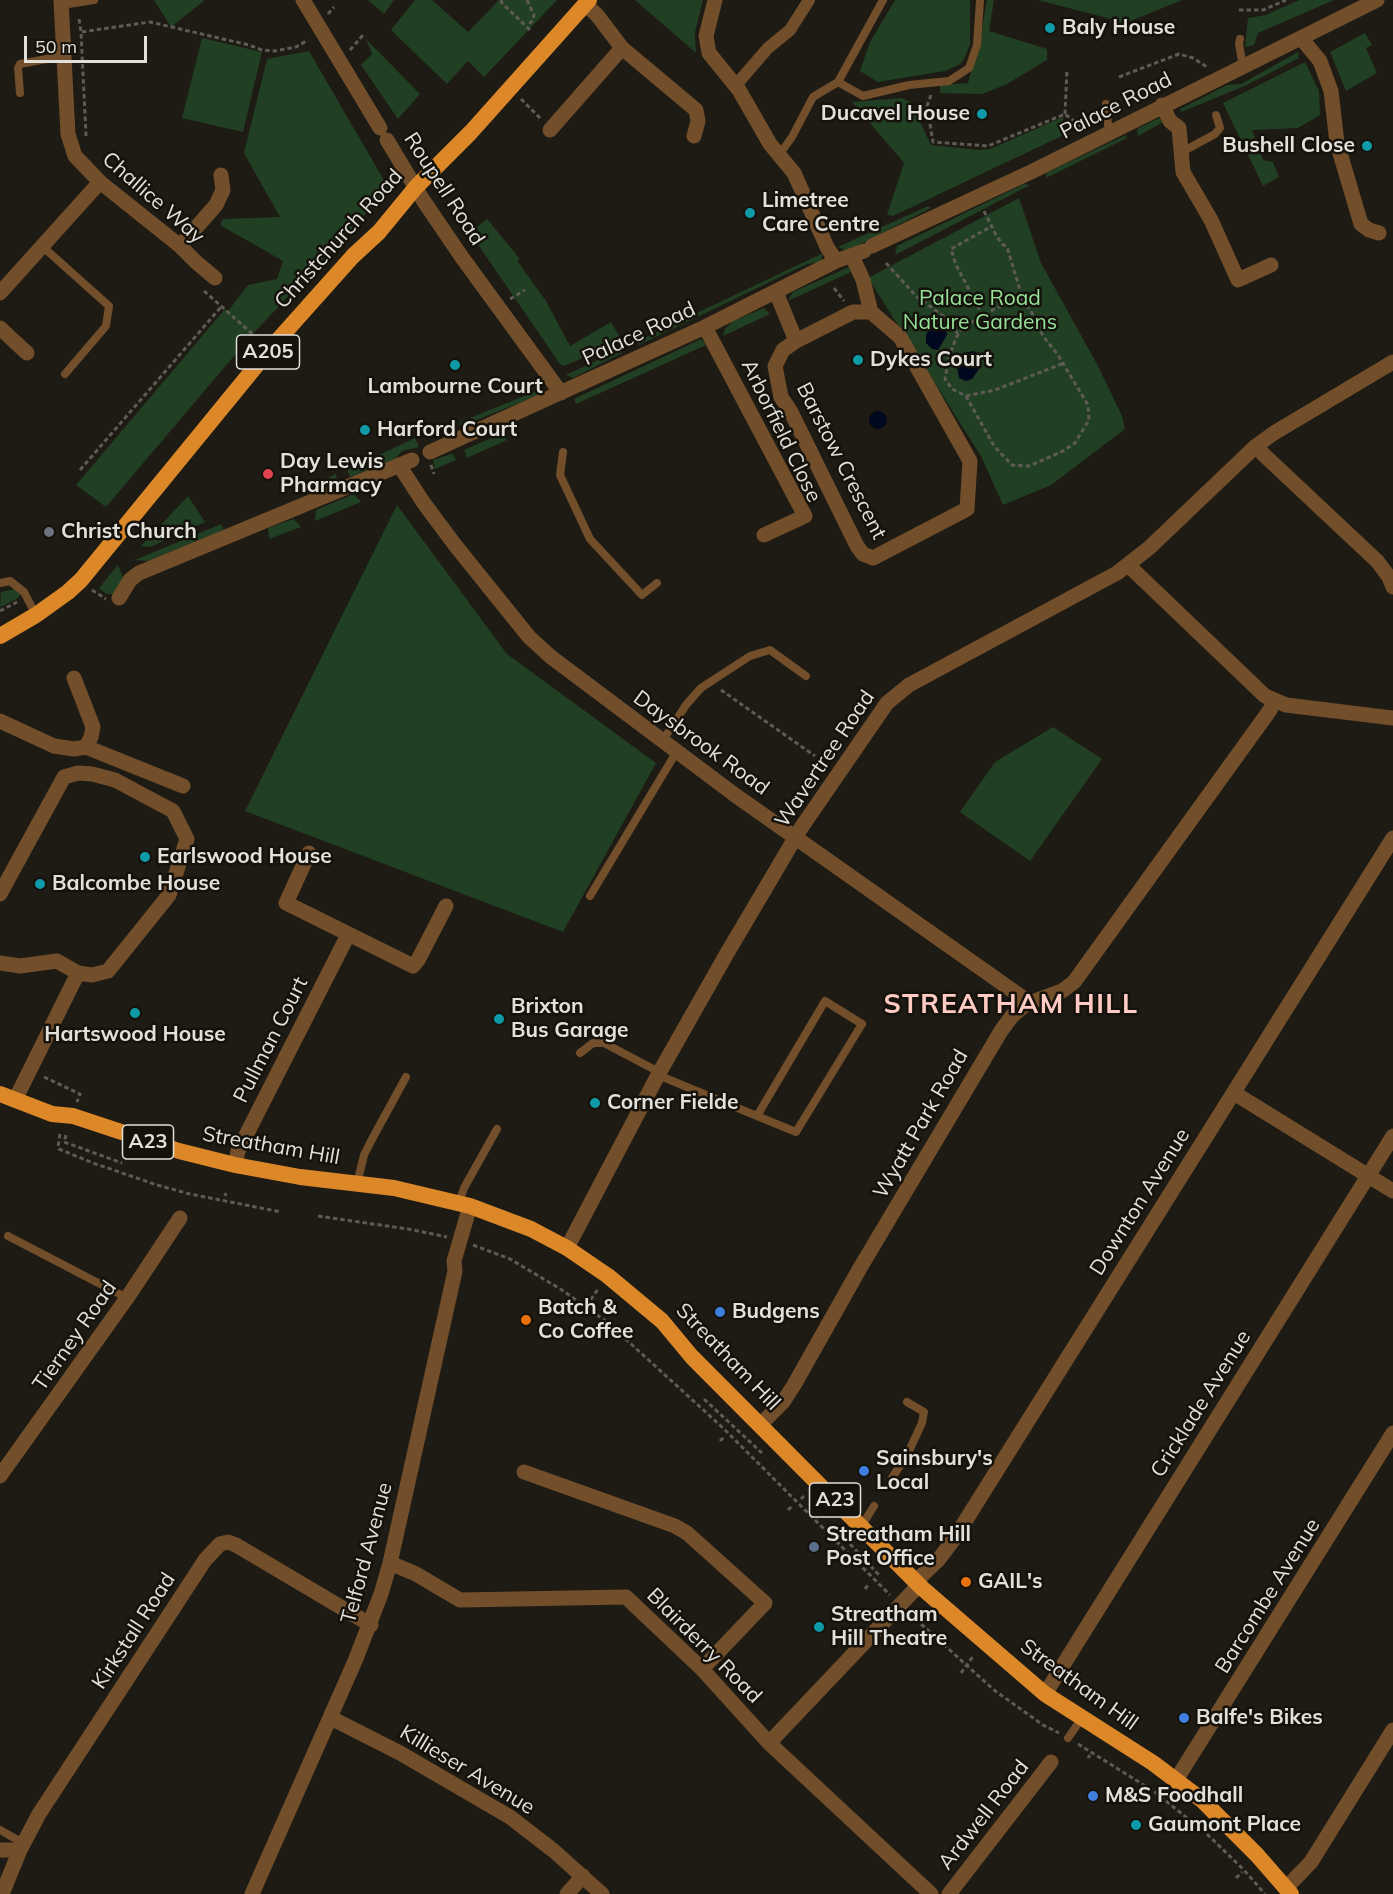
<!DOCTYPE html>
<style>
body{margin:0}
#map{position:relative;width:1393px;height:1894px;overflow:hidden;background:#1e1b14;font-family:Mulish,sans-serif}
canvas{display:block}
.scale{position:absolute;left:24px;top:36px;width:123px;height:27px;box-sizing:border-box;border:3px solid #e2e0db;border-top:0;padding-left:8px;font-size:18px;line-height:21px;white-space:nowrap;color:#e2e0db;-webkit-text-stroke:4px #15120b;paint-order:stroke}
</style>
<div id="map">
<canvas width="1393" height="1894"></canvas>
<div class="scale">50 m</div>
</div>
<script>
const ctx = document.querySelector('canvas').getContext('2d');
ctx.lineJoin = 'round';
function fill(path, color) {
  ctx.fillStyle = color;
  ctx.fill(path, 'evenodd');
}
function toPath(rows) {
  const path = new Path2D();
  for (const r of rows) {
    if (r.length === 3) {
      path.moveTo(r[0] + r[2], r[1]);
      path.arc(r[0], r[1], r[2], 0, 2 * Math.PI);
      continue;
    }
    path.moveTo(r[0], r[1]);
    for (let i = 2; i < r.length; i += 2) path.lineTo(r[i], r[i + 1]);
  }
  return path;
}
function stroke(path, color, width, dash) {
  ctx.strokeStyle = color;
  ctx.lineWidth = width;
  ctx.lineCap = dash ? 'butt' : 'round';
  ctx.setLineDash(dash || []);
  ctx.stroke(path);
}
function label(font, color, halo, rows, align = 'center') {
  ctx.font = font + ' Mulish,sans-serif';
  ctx.lineWidth = 5;
  ctx.setLineDash([]);
  ctx.textBaseline = 'middle';
  ctx.strokeStyle = halo;
  ctx.fillStyle = color;
  for (const [text, x, y, turn = 0] of rows) {
    ctx.save();
    ctx.translate(x, y);
    ctx.rotate((+turn || 0) * Math.PI / 180);
    ctx.textAlign = isNaN(turn) ? turn : align;
    if (halo) ctx.strokeText(text, 0, 0);
    ctx.fillText(text, 0, 0);
    ctx.restore();
  }
}
fill(toPath([
 [154,0,205,0,171,27],
 [368,0,394,0,384,14],
 [415,0,432,0,468,32,499,0,557,0,484,77,468,61,447,84,391,30],
 [635,0,703,0,695,32,696,53],
 [895,0,970,0,970,45,962,63,945,71,878,82,860,71,870,42],
 [987,0,994,0,989,31,1047,49,1047,60,1007,84,982,94,940,93,940,85,968,83,982,29],
 [1038,0,1182,0,1116,27,1115,20],
 [1299,0,1334,0,1258,33,1254,45,1245,47,1248,18,1266,15],
 [1365,33,1372,45,1366,48,1377,73,1346,91,1330,52],
 [202,38,262,52,243,132,182,118],
 [366,39,420,94,398,119,361,65,372,54],
 [309,51,389,189,251,336,106,507,76,485,225,309,228,311,248,285,277,279,283,261,220,225,223,219,280,217,244,153,267,59],
 [1298,52,1299,58,1247,85,1181,112,1180,109,1227,85,1241,84],
 [1305,62,1319,91,1320,115,1298,128,1252,130,1263,160,1273,162,1279,177,1263,186,1223,103],
 [902,98,911,102,931,145,979,150,990,149,1063,117,1066,134,893,216,887,215,904,163,852,102],
 [1159,118,1163,122,1138,136,1137,129],
 [1126,135,1127,138,1046,178,1046,173],
 [1024,184,1030,185,895,255,897,246],
 [1019,198,1041,263,1098,366,1122,416,1125,429,1051,485,1003,505,981,456,868,278],
 [928,206,931,208,847,251,838,247],
 [487,219,519,258,518,262,546,301,570,346,611,322,622,341,564,366,560,364,470,233],
 [823,253,821,262,807,264,639,345,636,342],
 [851,266,855,270,788,301,793,292],
 [764,308,770,314,723,336,725,329,733,321],
 [701,339,706,345,576,404,574,399],
 [621,349,622,353,573,378,566,375],
 [539,390,537,396,461,426,460,422],
 [503,433,507,440,467,458,464,450],
 [415,438,419,447,402,451,394,460,350,477,347,470],
 [451,454,453,454,456,460,435,469,433,460],
 [336,474,338,482,320,489,317,483],
 [354,494,361,502,315,521,316,510],
 [188,496,205,522,150,547,141,546],
 [397,505,507,654,656,763,563,932,245,811],
 [294,519,301,527,269,539,268,528],
 [221,524,224,530,148,561,135,560],
 [118,565,123,577,114,594,106,594,99,588],
 [15,589,21,595,15,600,0,607,1,592],
 [1053,727,1102,759,1030,861,960,812,995,762]
]), '#213f22');
fill(toPath([
 [938,325,946,330,947,335,938,350,932,349,926,343,926,335,930,327],
 [974,351,981,357,979,369,972,379,966,381,959,378,957,367,964,353],
 [878,420,9]
]), '#000820');
stroke(toPath([
 [501,0,502,3,532,32],
 [527,0,534,15,533,20,527,26],
 [1239,10,1263,10,1286,0],
 [328,14,334,7],
 [79,19,81,32],
 [350,50,364,34],
 [1119,77,1179,54,1193,58,1207,67],
 [931,95,927,106,933,142,988,146,1065,114,1084,129],
 [521,99,542,120],
 [1065,114,1067,69],
 [86,136,81,32,150,22,249,45,262,50,275,51,296,47,308,40],
 [984,211,996,235,1002,244,1007,247,1023,300,1032,313,1043,336,1058,355,1088,405,1089,420,1075,443,1061,452,1029,466,1012,465,994,446,966,396,952,389,945,379,949,357,956,338,962,328,996,308,1023,300],
 [886,263,917,297,942,315,958,334],
 [834,288,844,301],
 [204,291,257,338],
 [510,299,525,290],
 [983,316,956,265,951,249,992,226],
 [966,396,995,390,1064,363],
 [431,465,434,474],
 [80,470,221,307],
 [92,590,106,599],
 [0,611,17,602],
 [721,690,815,756],
 [44,1077,80,1094,77,1102],
 [60,1134,58,1147,59,1149,93,1163,157,1185,190,1194,281,1212],
 [66,1135,64,1142,122,1163],
 [225,1196,226,1193],
 [318,1216,408,1229,447,1237],
 [473,1245,510,1259,562,1290,607,1322,722,1427,890,1595],
 [582,1312,598,1289],
 [704,1399,762,1453],
 [720,1441,725,1436],
 [801,1499,804,1496],
 [788,1510,793,1505],
 [850,1544,879,1575,878,1577],
 [865,1589,869,1584],
 [910,1614,994,1690,1043,1725,1059,1733],
 [961,1673,974,1655],
 [1078,1744,1155,1792,1208,1835,1243,1869,1265,1894],
 [1088,1758,1090,1755],
 [1236,1878,1242,1872]
]), '#5e5b55', 3, [4.5, 3]);
stroke(toPath([
 [62,5,94,0],
 [1240,39,1239,44,1243,67],
 [838,82,863,96,909,85,949,81,969,68,977,45,980,0],
 [20,93,18,68,20,64,63,56],
 [1106,104,1109,134],
 [1182,152,1215,134,1220,128,1216,115],
 [779,155,792,137,813,97,838,82,883,0],
 [43,247,109,306,106,326,65,374],
 [563,452,560,475,590,539,642,595,657,583],
 [0,583,10,581,24,592,36,615],
 [663,740,686,705,701,688,750,656,770,650,806,676],
 [590,896,677,751],
 [580,1053,593,1043,604,1043,659,1072],
 [658,1075,757,1116,825,1001,862,1024,796,1132,757,1116],
 [357,1184,364,1155,371,1141,406,1077],
 [459,1203,464,1188,497,1129],
 [8,1236,127,1298],
 [892,1478,908,1453,922,1423,924,1412,907,1402],
 [861,1527,874,1506],
 [1068,1738,1082,1718],
 [0,1830,23,1843]
]), '#724e2a', 8);
stroke(toPath([
 [736,85,768,48,790,30,809,0]
]), '#724e2a', 12);
stroke(toPath([
 [61,0,68,134,75,156,100,182,180,246,196,262,215,278],
 [303,0,380,128],
 [715,0,706,36,709,53,739,90,770,144,794,173,827,247,836,261],
 [585,4,597,15,622,48,696,110,698,121,694,136],
 [1301,38,1320,61,1331,91,1337,143,1361,224,1369,230,1379,233],
 [1162,105,1170,121,1179,128,1183,172,1211,220,1238,280,1271,265],
 [550,130,622,48],
 [387,140,423,200,461,256,561,393],
 [180,246,216,205,223,190,221,175],
 [872,246,1033,171,1377,0],
 [776,292,796,341,783,350,775,366,781,397,791,412,857,546,863,554,873,558,967,509,970,461,900,337,871,312,863,280,852,256],
 [0,293,100,182],
 [705,327,805,516,764,535],
 [0,328,27,353],
 [796,341,853,312,871,312],
 [1256,446,1263,454,1377,561,1389,577,1393,587],
 [430,452,705,327,836,261,864,251],
 [399,465,423,502,455,545,529,637,551,657,735,795,1023,998,1026,1004],
 [1128,565,1265,696,1286,705,1393,718],
 [119,598,130,580,139,573,412,460],
 [74,678,93,727,91,737,86,747],
 [0,721,54,746,74,749,86,747,183,786],
 [309,853,286,903,413,966,418,960,446,906],
 [0,894,64,777,78,773,92,774,115,780,173,811,187,839,169,895,108,971,92,975,78,973,57,961,20,966,0,963],
 [1234,1093,1393,1191],
 [15,1100,78,973],
 [235,1165,238,1151,348,935],
 [567,1248,658,1075,726,955,801,828,887,703,909,685,1117,573,1149,548,1256,446,1274,433,1393,362],
 [761,1424,783,1402,794,1385,860,1268,1001,1031,1012,1016,1026,1004,1062,991,1074,982,1270,710,1274,701],
 [524,1472,675,1526,687,1533,765,1603,702,1669],
 [0,1476,127,1298,180,1218],
 [390,1563,416,1574,460,1600,626,1597,702,1669,769,1743,931,1894],
 [915,1582,939,1559,954,1539,1393,838],
 [1045,1694,1393,1136],
 [331,1718,400,1753,510,1817,554,1851,602,1894],
 [769,1743,919,1585],
 [1176,1780,1393,1433],
 [0,1850,20,1850],
 [1286,1888,1311,1862,1393,1730],
 [2,1894,20,1850,39,1814,205,1560,220,1544,228,1542,236,1545,371,1625],
 [252,1894,355,1661,381,1594,390,1563,455,1271,454,1261,470,1206],
 [567,1894,583,1876],
 [949,1894,1051,1762]
]), '#724e2a', 15);
stroke(toPath([
 [0,636,36,615,68,592,81,580,270,349,353,256,379,232,416,187,471,132,589,0],
 [0,1094,52,1114,73,1116,179,1151,235,1165,300,1177,394,1188,470,1206,531,1229,567,1248,608,1276,662,1321,692,1357,922,1588,1045,1694,1153,1763,1202,1800,1257,1855,1291,1894]
]), '#dc8829', 16);
for (const [x, y, r, color] of [
 [1050,28,6,"#0f9aa8"],
 [982,114,6,"#0f9aa8"],
 [1367,146,6,"#0f9aa8"],
 [750,213,6,"#0f9aa8"],
 [858,360,6,"#0f9aa8"],
 [455,365,6,"#0f9aa8"],
 [365,430,6,"#0f9aa8"],
 [268,474,6,"#e0444e"],
 [49,532,6,"#6b7280"],
 [145,857,6,"#0f9aa8"],
 [40,884,6,"#0f9aa8"],
 [135,1013,6,"#0f9aa8"],
 [499,1019,6,"#0f9aa8"],
 [595,1103,6,"#0f9aa8"],
 [720,1312,6,"#3f7fe0"],
 [526,1320,6,"#e8710a"],
 [864,1471,6,"#3f7fe0"],
 [814,1547,6,"#5c6f8a"],
 [966,1582,6,"#e8710a"],
 [819,1627,6,"#0f9aa8"],
 [1184,1718,6,"#3f7fe0"],
 [1093,1796,6,"#3f7fe0"],
 [1136,1825,6,"#0f9aa8"]
]) {
  const dot = new Path2D();
  dot.arc(x, y, r, 0, 2 * Math.PI);
  ctx.fillStyle = color;
  ctx.fill(dot);
  stroke(dot, '#15120b', 2);
}
for (const [x, y, w] of [
 [268,352,63],
 [148,1142,51],
 [835,1500,51]
]) {
  const box = new Path2D();
  box.roundRect(x - w / 2, y - 17, w, 34, 4.5);
  ctx.fillStyle = '#15120b';
  ctx.fill(box);
  stroke(box, '#e2e0db', 1.5);
}
label('bold 20px', '#e2e0db', null, [
 ["A205",268,352],
 ["A23",148,1142],
 ["A23",835,1500]
]);
label('bold 21px', '#e2e0db', '#15120b', [
 ["Baly House",1062,28],
 ["Ducavel House",970,114,"right"],
 ["Bushell Close",1355,146,"right"],
 ["Limetree",762,201],
 ["Care Centre",762,225],
 ["Dykes Court",870,360],
 ["Lambourne Court",455,387,"center"],
 ["Harford Court",377,430],
 ["Day Lewis",280,462],
 ["Pharmacy",280,486],
 ["Christ Church",61,532],
 ["Earlswood House",157,857],
 ["Balcombe House",52,884],
 ["Brixton",511,1007],
 ["Bus Garage",511,1031],
 ["Hartswood House",135,1035,"center"],
 ["Corner Fielde",607,1103],
 ["Batch &",538,1308],
 ["Co Coffee",538,1332],
 ["Budgens",732,1312],
 ["Sainsbury's",876,1459],
 ["Local",876,1483],
 ["Streatham Hill",826,1535],
 ["Post Office",826,1559],
 ["GAIL's",978,1582],
 ["Streatham",831,1615],
 ["Hill Theatre",831,1639],
 ["Balfe's Bikes",1196,1718],
 ["M&S Foodhall",1105,1796],
 ["Gaumont Place",1148,1825]
], 'left');
label('21px', '#e2e0db', '#15120b', [
 ["Palace Road",1116,106,-27],
 ["Roupell Road",444,189,57],
 ["Challice Way",153,198,41],
 ["Christchurch Road",339,239,-48],
 ["Palace Road",639,334,-25],
 ["Arborfield Close",781,431,64],
 ["Barstow Crescent",841,461,63],
 ["Daysbrook Road",701,743,36],
 ["Wavertree Road",825,759,-56],
 ["Pullman Court",271,1040,-63],
 ["Wyatt Park Road",921,1124,-60],
 ["Streatham Hill",271,1146,10],
 ["Downton Avenue",1140,1202,-58],
 ["Tierney Road",75,1336,-55],
 ["Streatham Hill",728,1357,46],
 ["Cricklade Avenue",1201,1404,-58],
 ["Telford Avenue",367,1553,-75],
 ["Barcombe Avenue",1268,1596,-58],
 ["Kirkstall Road",134,1631,-57],
 ["Blairderry Road",704,1646,45],
 ["Streatham Hill",1079,1685,36],
 ["Killieser Avenue",467,1770,31],
 ["Ardwell Road",984,1815,-52]
]);
label('21px', '#96e298', '#15120b', [
 ["Palace Road",980,299],
 ["Nature Gardens",980,323]
]);
ctx.letterSpacing = '1.5px';
label('bold 27px', '#ffcbc4', '#15120b', [
 ["STREATHAM HILL",1011,1005]
]);
ctx.letterSpacing = '0px';
</script>
